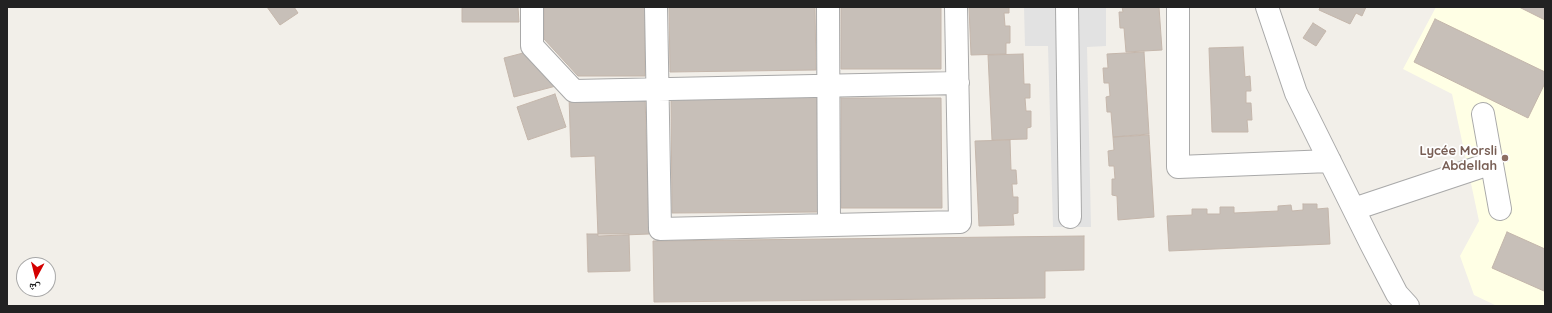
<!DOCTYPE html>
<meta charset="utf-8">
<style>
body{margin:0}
#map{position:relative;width:1552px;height:313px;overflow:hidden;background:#f2efe9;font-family:Quicksand,"Noto Naskh Arabic",sans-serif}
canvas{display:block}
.frame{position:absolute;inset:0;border:8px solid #222;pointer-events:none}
.north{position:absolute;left:16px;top:257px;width:40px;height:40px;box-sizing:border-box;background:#fff;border:1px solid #a7a7a7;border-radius:50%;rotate:187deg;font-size:11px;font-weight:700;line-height:16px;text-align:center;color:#222}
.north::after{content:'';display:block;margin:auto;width:14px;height:18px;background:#d40000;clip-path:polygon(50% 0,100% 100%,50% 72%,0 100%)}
</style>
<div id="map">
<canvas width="1552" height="313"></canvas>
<div class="frame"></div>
<div class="north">ش</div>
</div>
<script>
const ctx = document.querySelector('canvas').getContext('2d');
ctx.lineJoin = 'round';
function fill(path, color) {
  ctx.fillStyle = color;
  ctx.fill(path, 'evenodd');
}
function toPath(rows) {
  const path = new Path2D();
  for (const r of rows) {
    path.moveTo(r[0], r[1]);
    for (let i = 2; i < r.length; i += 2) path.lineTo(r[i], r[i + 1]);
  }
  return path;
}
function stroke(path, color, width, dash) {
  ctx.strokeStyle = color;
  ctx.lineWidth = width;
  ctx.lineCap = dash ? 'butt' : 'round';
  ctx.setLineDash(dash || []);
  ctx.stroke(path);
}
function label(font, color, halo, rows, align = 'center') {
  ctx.font = font + ' Quicksand,sans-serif';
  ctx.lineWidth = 3.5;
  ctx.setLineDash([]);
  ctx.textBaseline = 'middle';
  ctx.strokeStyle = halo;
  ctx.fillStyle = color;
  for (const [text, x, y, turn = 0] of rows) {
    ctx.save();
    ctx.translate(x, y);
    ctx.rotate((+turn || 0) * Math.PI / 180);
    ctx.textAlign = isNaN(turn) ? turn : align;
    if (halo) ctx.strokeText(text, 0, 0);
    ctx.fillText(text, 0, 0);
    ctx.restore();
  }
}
fill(toPath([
 [1436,7,1545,7,1545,306,1497,306,1474,295,1460,256,1479,221,1452,94,1403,69]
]), '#ffffe5');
fill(toPath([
 [1024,7,1106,7,1106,46,1087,47,1091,227,1053,227,1048,46,1025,46]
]), '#e2e2e2');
const building = toPath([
 [267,7,294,7,298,13,280,25,267,7],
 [462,7,518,7,519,22,462,22,462,7],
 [544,7,645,7,645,76,578,76,544,39,544,7],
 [669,7,815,7,816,70,670,72,669,7],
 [841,7,941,7,941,69,841,69,841,7],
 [969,7,1009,7,1009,13,1004,13,1005,26,1010,26,1010,43,1006,43,1006,54,971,55,969,7],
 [1122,7,1159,7,1162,50,1126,52,1124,28,1120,28,1119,12,1123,12,1122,7],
 [1320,7,1366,7,1362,16,1356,13,1350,24,1319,10,1320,7],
 [1519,7,1545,7,1545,20,1519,7],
 [1435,19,1545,72,1545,83,1528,118,1414,62,1435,19],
 [1313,23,1326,31,1316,46,1303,38,1313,23],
 [546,47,556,86,514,97,504,58,546,47],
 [1243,47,1245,77,1250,76,1251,91,1246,91,1246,103,1251,103,1252,120,1247,120,1248,132,1212,132,1209,48,1243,47],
 [1144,52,1149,134,1113,137,1111,112,1107,112,1106,97,1110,96,1109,83,1104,83,1103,68,1108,68,1107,54,1144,52],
 [1023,54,1024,84,1030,84,1030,98,1025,98,1026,111,1031,111,1031,127,1027,128,1027,139,992,140,988,55,1023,54],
 [555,94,566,127,528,140,517,107,555,94],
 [645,95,649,234,598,236,595,156,571,157,569,97,645,95],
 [817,97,818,212,672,213,671,99,817,97],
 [841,98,941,98,942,208,841,208,841,98],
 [1149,135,1154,217,1118,220,1117,196,1112,195,1112,179,1115,179,1114,166,1109,166,1108,151,1114,150,1113,137,1149,135],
 [1010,140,1011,170,1016,170,1017,184,1012,184,1013,197,1018,197,1018,213,1013,214,1014,225,979,226,975,141,1010,140],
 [1303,204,1317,204,1317,209,1328,208,1330,244,1169,251,1167,216,1192,215,1192,209,1207,209,1207,214,1220,214,1220,207,1234,207,1234,213,1278,211,1278,206,1291,205,1292,211,1303,210,1303,204],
 [1507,232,1545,249,1544,291,1492,268,1507,232],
 [587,234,629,234,630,271,588,272,587,234],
 [1084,236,1084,270,1045,271,1045,298,654,302,653,241,1084,236]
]);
fill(building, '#c7bfb8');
stroke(building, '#c4b6ab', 1);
const street = toPath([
 [532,7,532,46,574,91,958,83],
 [656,7,660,229,960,222,956,7],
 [828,7,829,225],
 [1067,7,1070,217],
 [1178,7,1178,167,1330,161],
 [1267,7,1296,93,1371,244,1397,294,1408,306],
 [1483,114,1500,209],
 [1354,209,1492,163]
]);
stroke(street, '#a9a9a9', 24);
stroke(street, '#fff', 22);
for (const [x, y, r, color] of [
 [1505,158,4,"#8d6e63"]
]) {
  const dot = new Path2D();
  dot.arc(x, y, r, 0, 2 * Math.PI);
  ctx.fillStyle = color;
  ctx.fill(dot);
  stroke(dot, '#fff', 1.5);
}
label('bold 13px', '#785e54', '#fff', [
 ["Lycée Morsli",1497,151],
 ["Abdellah",1497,166]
], 'right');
</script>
